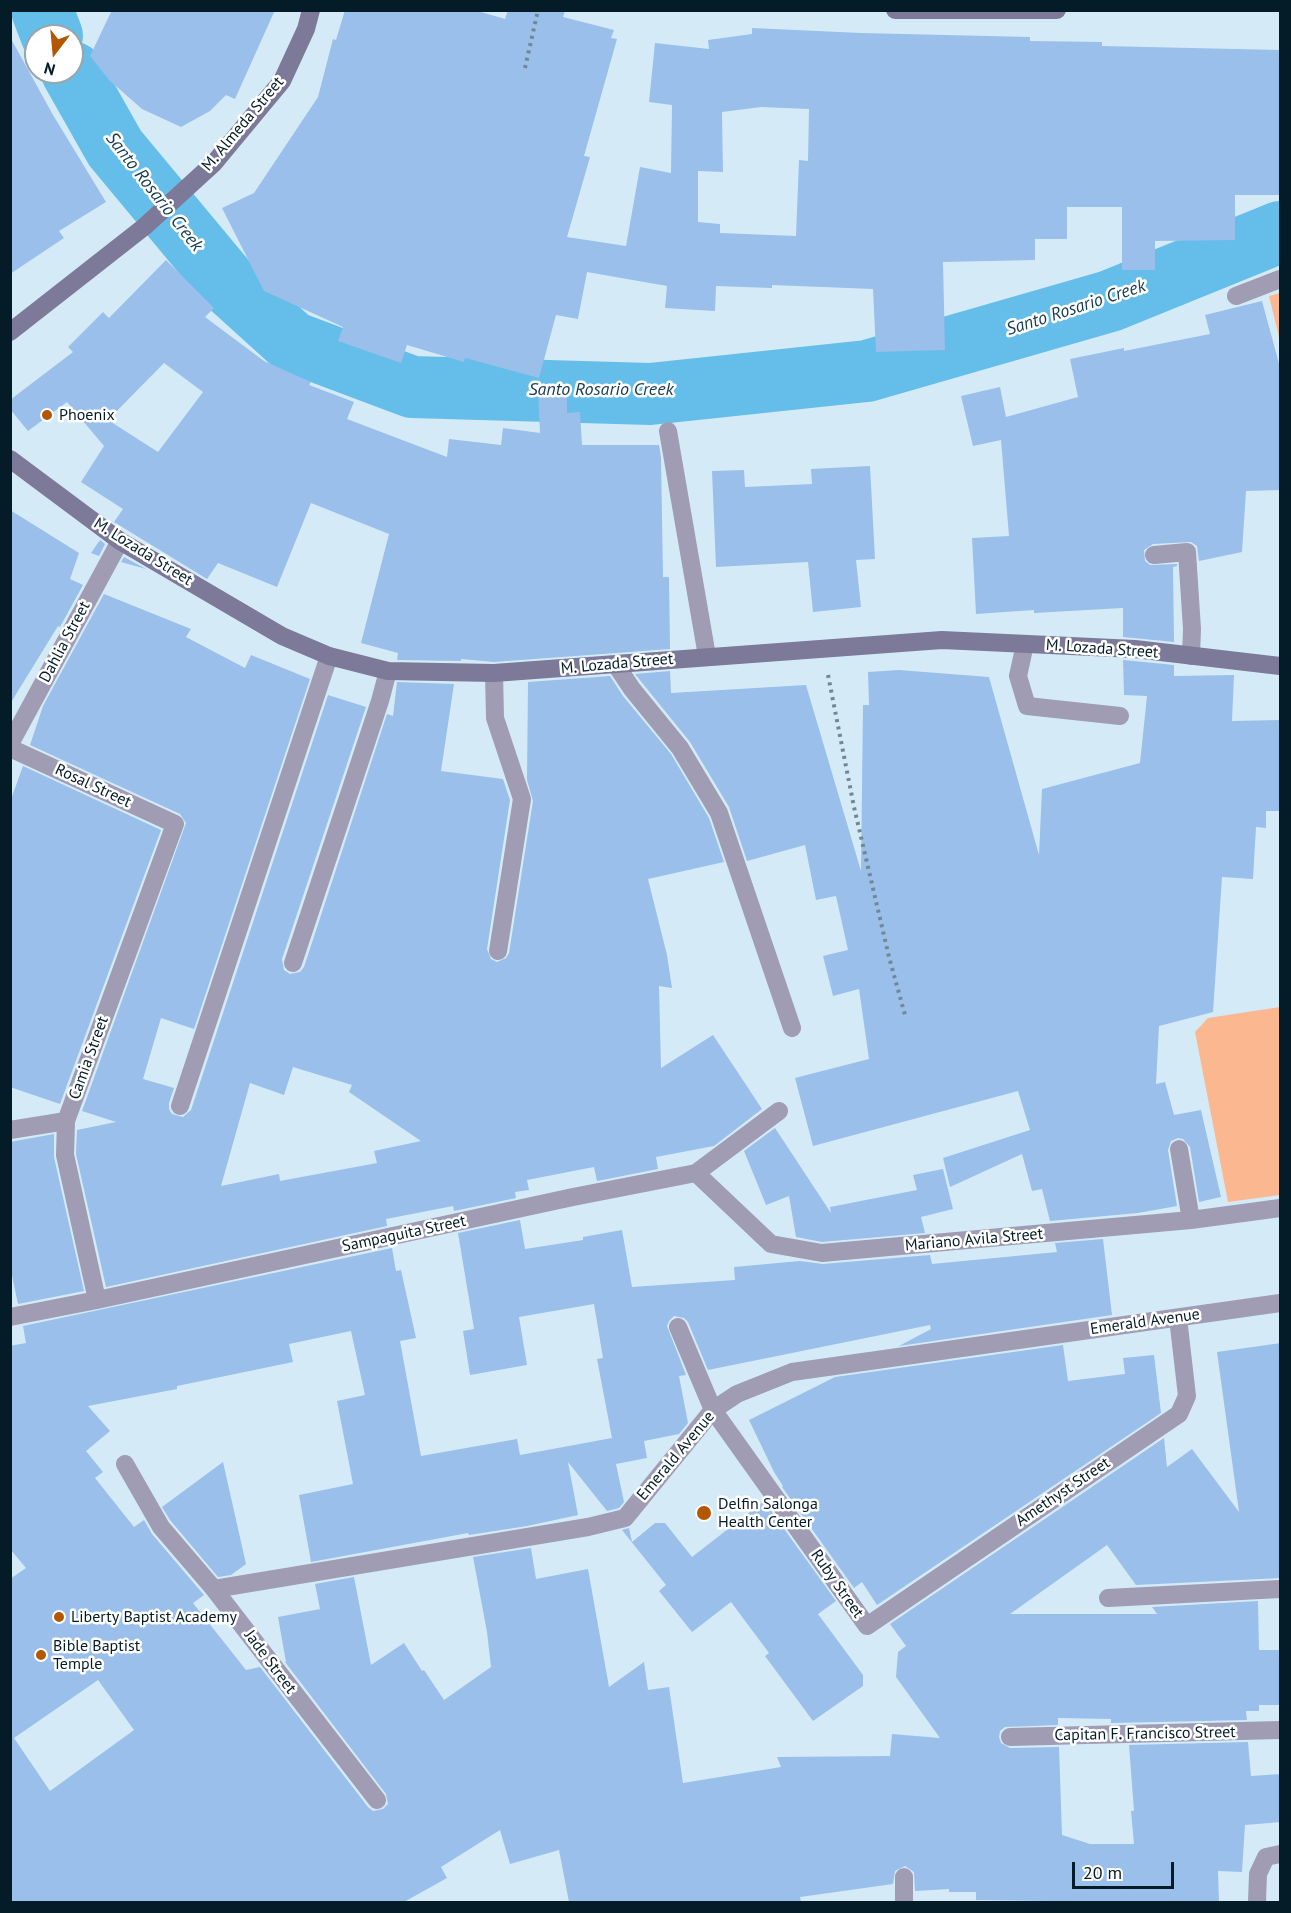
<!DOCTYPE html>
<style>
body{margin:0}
#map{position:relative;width:1291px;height:1913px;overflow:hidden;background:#d4ebf7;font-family:"PT Sans",sans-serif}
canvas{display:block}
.frame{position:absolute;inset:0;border:12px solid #041c27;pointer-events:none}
.north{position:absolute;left:24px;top:24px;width:60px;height:60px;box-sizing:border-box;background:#fff;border:2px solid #9ba4a9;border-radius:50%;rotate:196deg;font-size:16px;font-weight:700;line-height:24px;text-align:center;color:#041c27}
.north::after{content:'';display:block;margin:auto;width:21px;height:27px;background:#b45703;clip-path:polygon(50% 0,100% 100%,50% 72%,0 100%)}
.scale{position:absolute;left:1072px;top:1862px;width:102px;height:27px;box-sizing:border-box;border:3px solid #041c27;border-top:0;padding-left:8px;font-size:18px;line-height:21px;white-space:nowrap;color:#041c27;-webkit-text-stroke:4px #fff;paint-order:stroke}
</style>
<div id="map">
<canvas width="1291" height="1913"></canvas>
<div class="frame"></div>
<div class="north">N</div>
<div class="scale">20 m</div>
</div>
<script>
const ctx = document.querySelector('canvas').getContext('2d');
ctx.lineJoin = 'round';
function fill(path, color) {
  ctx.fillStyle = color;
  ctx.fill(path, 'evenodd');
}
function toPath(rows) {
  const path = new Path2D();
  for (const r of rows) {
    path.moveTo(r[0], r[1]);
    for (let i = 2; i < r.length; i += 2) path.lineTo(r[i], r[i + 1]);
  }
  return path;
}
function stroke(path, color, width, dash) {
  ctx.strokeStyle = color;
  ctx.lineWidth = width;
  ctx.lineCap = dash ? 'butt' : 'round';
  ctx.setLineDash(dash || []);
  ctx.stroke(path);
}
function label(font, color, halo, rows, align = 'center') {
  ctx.font = font + ' "PT Sans",sans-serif';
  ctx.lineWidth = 5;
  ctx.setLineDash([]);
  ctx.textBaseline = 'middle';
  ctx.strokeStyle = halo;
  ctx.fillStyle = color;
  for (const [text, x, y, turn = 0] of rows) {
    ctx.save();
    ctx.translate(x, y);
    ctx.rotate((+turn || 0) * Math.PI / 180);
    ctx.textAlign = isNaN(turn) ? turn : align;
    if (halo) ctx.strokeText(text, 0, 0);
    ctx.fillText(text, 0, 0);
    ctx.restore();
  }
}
fill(toPath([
 [1280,293,1280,341,1269,296],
 [1280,1007,1280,1195,1228,1202,1195,1032,1208,1018]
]), '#fbb78f');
stroke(toPath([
 [42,10,52,36],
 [72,72,115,148,229,285,292,342,412,387,650,394,867,371,1110,301,1280,232]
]), '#65bee9', 62);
fill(toPath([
 [112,10,275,10,235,99,226,95,210,111,181,127,142,109,109,80,90,56],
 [345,10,474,10,505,19,508,10,565,10,563,17,614,30,611,38,617,39,584,156,590,157,567,237,626,246,640,167,671,173,672,105,649,102,655,43,709,49,708,40,752,34,752,28,861,33,1030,37,1030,41,1102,42,1102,46,1281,50,1281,195,1235,195,1235,240,1155,241,1155,270,1122,270,1122,207,1067,207,1067,239,1035,239,1035,260,943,262,945,350,876,352,873,289,772,285,772,288,716,286,715,311,665,308,667,286,587,272,578,319,556,315,539,378,465,358,464,362,407,345,401,363,338,341,343,327,264,291,222,208,254,193,318,97,333,39,336,40],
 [761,107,809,109,808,161,799,160,796,236,720,233,720,224,698,222,698,171,723,172,722,112],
 [10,37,53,115,106,202,59,231,64,238,10,274],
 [166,260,214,308,205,317,264,361,311,382,309,385,354,402,347,419,447,457,449,439,501,445,503,428,540,433,538,390,567,388,567,413,580,412,582,445,659,445,661,457,663,577,669,577,670,649,494,662,461,659,461,661,397,660,398,653,361,643,389,534,311,503,277,587,218,563,207,579,114,522,123,509,81,482,104,446,67,402,28,431,10,409,10,400,73,352,68,347,103,312,109,318],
 [164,363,203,392,158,452,108,420],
 [1262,301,1281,371,1281,490,1246,491,1242,552,1199,561,1197,546,1191,542,1153,544,1144,550,1145,561,1150,565,1177,564,1177,566,1173,567,1174,642,1123,637,1123,608,1034,613,1034,610,976,614,972,538,1009,536,1001,440,973,446,961,396,1000,387,1006,417,1078,397,1070,359,1124,348,1124,351,1210,334,1205,315],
 [870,466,875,559,856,560,861,607,813,612,808,562,716,567,712,471,744,470,745,487,812,484,811,469],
 [10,510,79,553,70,579,83,585,60,627,58,626,10,704],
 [100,540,105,544,99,556,91,553],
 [124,557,146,569,121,562],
 [104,594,191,629,186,637,245,668,251,655,310,679,194,1029,161,1018,143,1079,174,1088,169,1103,169,1109,172,1114,183,1117,191,1110,328,695,366,707,282,959,284,970,290,974,300,972,304,967,387,714,393,716,397,682,454,684,441,771,503,779,510,800,487,949,491,959,497,962,506,958,509,953,533,801,527,780,528,682,610,676,623,696,671,754,709,818,724,862,648,879,667,955,672,988,659,986,661,1068,713,1035,762,1109,714,1146,656,1157,658,1169,597,1181,594,1167,527,1180,529,1190,515,1192,516,1198,454,1211,453,1206,386,1219,387,1226,106,1287,76,1154,77,1130,116,1122,82,1111,186,823,180,814,30,745,43,706],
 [293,1067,352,1085,349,1092,421,1141,374,1151,377,1163,280,1181,279,1174,221,1186,250,1083,284,1095],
 [1123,660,1174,665,1174,676,1234,675,1232,721,1281,720,1281,811,1266,811,1266,828,1256,827,1253,879,1222,877,1213,1012,1159,1026,1156,1084,1165,1082,1174,1115,1201,1110,1221,1197,1199,1202,1190,1147,1183,1139,1178,1138,1171,1141,1168,1150,1177,1206,1138,1213,1050,1221,1042,1189,1032,1191,1022,1154,950,1187,943,1158,1030,1130,1018,1091,813,1146,795,1078,869,1059,859,989,833,996,823,956,848,950,836,896,816,900,805,845,747,861,729,807,690,742,635,674,670,671,671,693,806,685,861,871,863,705,869,705,868,672,899,670,989,677,1039,855,1042,789,1140,763,1147,696,1124,695],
 [23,766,161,830,60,1104,10,1087,10,802],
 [775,1128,831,1213,830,1207,917,1190,913,1175,943,1169,953,1209,921,1217,925,1233,822,1242,796,1237,789,1196,766,1205,744,1151],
 [54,1134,54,1157,84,1291,18,1304,10,1266,10,1142],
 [520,1220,525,1249,583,1240,583,1237,622,1230,632,1287,735,1280,734,1267,800,1261,823,1264,930,1255,932,1264,1057,1252,1055,1243,1103,1239,1112,1315,899,1346,931,1329,930,1325,708,1370,688,1322,684,1318,674,1316,669,1321,667,1326,686,1375,679,1376,688,1423,679,1434,644,1441,647,1458,616,1464,624,1502,619,1508,607,1511,568,1462,578,1515,527,1526,469,1535,468,1533,311,1562,299,1495,353,1484,337,1401,365,1395,351,1331,289,1344,293,1362,177,1386,177,1389,88,1406,110,1431,86,1451,103,1472,95,1478,134,1527,144,1520,152,1534,204,1595,193,1603,246,1670,260,1667,368,1807,373,1811,383,1809,388,1804,386,1794,285,1662,286,1662,278,1617,320,1609,315,1584,354,1577,371,1665,404,1643,422,1671,424,1670,444,1700,491,1667,487,1632,473,1557,531,1548,536,1579,588,1569,609,1687,644,1662,648,1690,669,1687,683,1783,781,1767,777,1757,890,1756,892,1734,940,1738,896,1677,898,1652,906,1646,890,1624,1164,1438,1167,1467,1192,1449,1239,1512,1217,1352,1281,1343,1281,1578,1136,1585,1107,1545,1010,1614,1157,1614,1152,1607,1258,1601,1259,1650,1281,1650,1281,1705,1259,1705,1259,1711,1246,1711,1247,1720,1111,1723,1111,1719,1058,1718,1058,1725,1005,1727,1000,1731,999,1737,1001,1743,1010,1748,1059,1747,1062,1835,1090,1844,1134,1844,1131,1811,1134,1811,1129,1745,1248,1742,1251,1776,1281,1774,1281,1822,1245,1825,1242,1872,1218,1871,1219,1902,1048,1902,1048,1901,976,1900,976,1892,949,1892,949,1889,915,1891,914,1872,905,1866,895,1871,893,1884,800,1897,801,1902,569,1902,559,1850,510,1864,500,1830,441,1867,447,1878,404,1902,10,1902,10,1579,26,1568,10,1549,10,1346,26,1343,23,1326,392,1248,396,1271,401,1270,416,1338,400,1341,421,1456,517,1439,520,1455,612,1438,597,1359,603,1358,594,1304,519,1317,527,1365,470,1375,463,1331,474,1329,458,1233],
 [98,1680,134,1730,50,1791,14,1738],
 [1063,1345,1068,1381,1125,1374,1123,1358,1154,1355,1161,1413,877,1605,862,1582,854,1588,782,1487,783,1486,774,1472,749,1420,835,1377],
 [223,1462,246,1564,231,1575,218,1577,170,1520,162,1507],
 [764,1501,836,1601,818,1614,863,1675,863,1686,813,1721,765,1656,769,1653,731,1602,692,1632,659,1591,666,1585,622,1530,629,1528,632,1542,655,1523,665,1523,692,1557]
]), '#99bfea');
stroke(toPath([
 [525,68,538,10],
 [828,675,854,807,889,957,905,1015]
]), '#708893', 4, [3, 4.5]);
stroke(toPath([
 [1236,296,1280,279],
 [668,431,707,656],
 [1154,555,1187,552,1192,629,1191,656],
 [1025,644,1018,676,1027,706,1120,716],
 [616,665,632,689,680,748,719,813,792,1028],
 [494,673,495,718,522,799,498,951],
 [293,963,380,701,388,671],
 [180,1106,329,656],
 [1108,1598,1280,1589],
 [1010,1737,1280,1730],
 [904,1877,904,1902]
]), '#9f9cb3', 18);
stroke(toPath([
 [10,744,120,541],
 [10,748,175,824,66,1121,65,1155,97,1300],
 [10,1130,66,1121],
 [1179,1149,1191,1220],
 [696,1173,771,1244,822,1253,1191,1220,1280,1208],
 [10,1317,97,1300,573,1197,696,1173,779,1111],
 [678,1327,713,1410,867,1626,1179,1414,1187,1396,1178,1318],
 [125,1464,161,1527,214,1589,377,1800],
 [214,1589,588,1527,625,1518,713,1410,737,1394,792,1372,1280,1303],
 [1257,1902,1258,1874,1266,1857,1280,1854]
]), '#9f9cb3', 18);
stroke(toPath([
 [895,10,1057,10],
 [10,332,144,227,214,163,282,81,306,29,311,10],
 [10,459,120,541,282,636,329,656,388,671,494,673,942,640,1135,649,1280,666]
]), '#7d7999', 18);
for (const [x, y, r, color] of [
 [47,415,6,"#b45703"],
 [704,1513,8,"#b45703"],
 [59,1617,6,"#b45703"],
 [41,1655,6,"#b45703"]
]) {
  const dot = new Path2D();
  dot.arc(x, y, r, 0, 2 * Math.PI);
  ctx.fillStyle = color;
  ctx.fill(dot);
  stroke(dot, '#fff', 2);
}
label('16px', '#041c27', '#fff', [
 ["M. Almeda Street",243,124,-50],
 ["M. Lozada Street",143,552,32],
 ["Dahlia Street",65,642,-62],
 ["M. Lozada Street",1102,649,4],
 ["M. Lozada Street",617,664,-5],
 ["Rosal Street",93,786,25],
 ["Camia Street",89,1058,-70],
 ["Sampaguita Street",404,1234,-12],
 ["Mariano Avila Street",974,1240,-5],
 ["Emerald Avenue",1145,1322,-8],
 ["Emerald Avenue",676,1456,-50],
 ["Amethyst Street",1063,1492,-34],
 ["Ruby Street",837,1584,55],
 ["Jade Street",270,1662,53],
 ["Capitan F. Francisco Street",1145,1734,-1]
]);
label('16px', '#041c27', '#fff', [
 ["Phoenix",59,415],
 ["Delfin Salonga",718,1504],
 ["Health Center",718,1522],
 ["Liberty Baptist Academy",71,1617],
 ["Bible Baptist",53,1646],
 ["Temple",53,1664]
], 'left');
label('italic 18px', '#153c4e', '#fff', [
 ["Santo Rosario Creek",154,192,52],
 ["Santo Rosario Creek",1076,308,-18],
 ["Santo Rosario Creek",601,390]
]);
</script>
